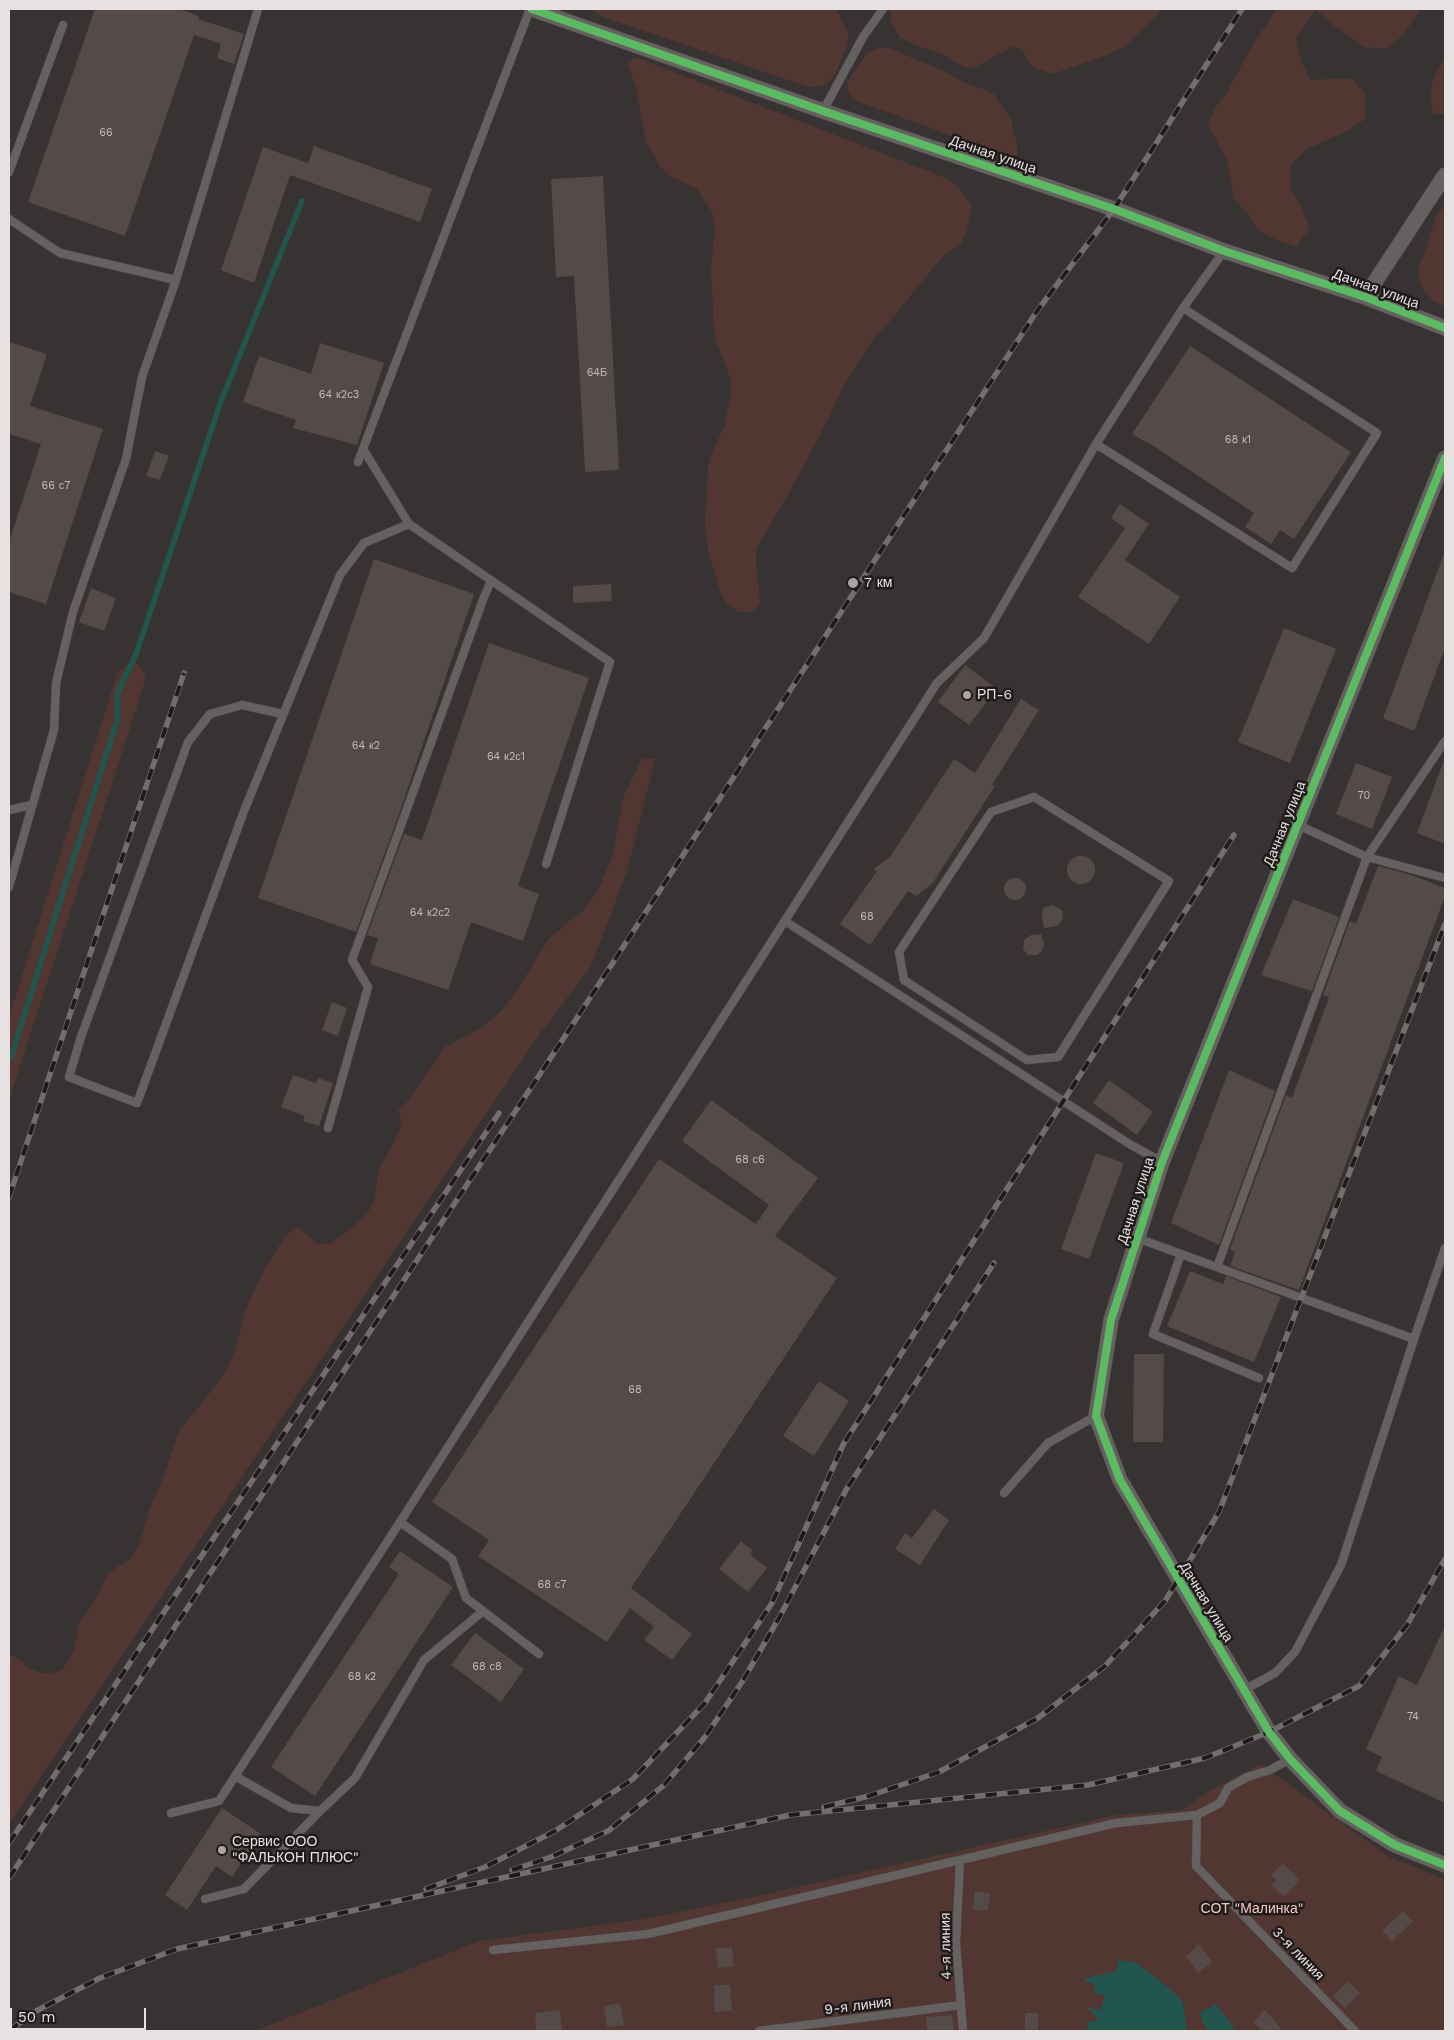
<!DOCTYPE html>
<meta charset="utf-8">
<style>
body{margin:0}
#map{position:relative;width:1454px;height:2040px;overflow:hidden;background:#383333;font-family:"Work Sans",sans-serif}
canvas{display:block}
.frame{position:absolute;inset:0;border:10px solid #e8e1e1;pointer-events:none}
.scale{position:absolute;left:10px;top:2008px;width:136px;height:22px;box-sizing:border-box;border:2px solid #e8e1e1;border-top:0;padding-left:6px;font-size:15px;line-height:18px;white-space:nowrap;color:#e8e1e1;-webkit-text-stroke:4px #1f1b1a;paint-order:stroke}
</style>
<div id="map">
<canvas width="1454" height="2040"></canvas>
<div class="frame"></div>
<div class="scale">50 m</div>
</div>
<script>
const ctx = document.querySelector('canvas').getContext('2d');
ctx.lineJoin = 'round';
function fill(path, color) {
  ctx.fillStyle = color;
  ctx.fill(path, 'evenodd');
}
function toPath(rows) {
  const path = new Path2D();
  for (const r of rows) {
    if (r.length === 3) {
      path.moveTo(r[0] + r[2], r[1]);
      path.arc(r[0], r[1], r[2], 0, 2 * Math.PI);
      continue;
    }
    path.moveTo(r[0], r[1]);
    for (let i = 2; i < r.length; i += 2) path.lineTo(r[i], r[i + 1]);
  }
  return path;
}
function stroke(path, color, width, dash) {
  ctx.strokeStyle = color;
  ctx.lineWidth = width;
  ctx.lineCap = dash ? 'butt' : 'round';
  ctx.setLineDash(dash || []);
  ctx.stroke(path);
}
function label(font, color, halo, rows, align = 'center') {
  ctx.font = font + ' "Work Sans",sans-serif';
  ctx.lineWidth = 5;
  ctx.setLineDash([]);
  ctx.textBaseline = 'middle';
  ctx.strokeStyle = halo;
  ctx.fillStyle = color;
  for (const [text, x, y, turn = 0] of rows) {
    ctx.save();
    ctx.translate(x, y);
    ctx.rotate((+turn || 0) * Math.PI / 180);
    ctx.textAlign = isNaN(turn) ? turn : align;
    if (halo) ctx.strokeText(text, 0, 0);
    ctx.fillText(text, 0, 0);
    ctx.restore();
  }
}
fill(toPath([
 [589,9,836,9,849,34,845,51,835,75,823,86,809,87,603,17],
 [891,9,1160,9,1158,15,1125,46,1105,56,1053,74,1032,67,1022,50,1013,46,974,68,964,67,946,56,917,46,899,37,890,20],
 [1277,9,1421,9,1403,35,1386,49,1364,47,1332,24,1316,9,1296,38,1301,61,1311,80,1352,78,1366,95,1365,119,1347,131,1307,149,1291,164,1290,189,1302,208,1309,229,1296,247,1276,240,1259,230,1247,213,1234,199,1227,160,1208,125,1215,108,1226,94,1253,44],
 [886,47,944,71,963,82,993,93,1012,121,1013,132,1017,143,1017,155,1007,156,854,100,849,93,847,83,852,75,867,53,876,49],
 [635,57,946,178,956,185,972,206,966,234,960,245,947,253,938,262,886,326,876,335,841,390,831,414,788,495,756,549,756,562,760,602,752,612,739,612,728,605,721,594,708,551,705,524,708,467,713,451,725,424,731,394,731,380,716,341,714,328,711,270,715,227,712,212,697,189,670,176,659,165,646,141,636,88,627,63],
 [1445,57,1445,114,1433,114,1430,95,1434,76],
 [1445,205,1445,307,1434,301,1424,291,1419,279,1418,267,1424,255,1436,216],
 [135,661,145,673,144,685,9,1100,9,1017,118,671],
 [642,758,655,759,627,871,591,966,539,1035,9,1824,9,1656,16,1657,26,1666,38,1672,51,1674,63,1669,74,1650,79,1623,96,1599,108,1573,130,1559,138,1548,150,1508,161,1483,179,1431,224,1375,235,1350,246,1308,264,1271,278,1247,286,1236,296,1227,307,1234,316,1244,330,1244,359,1222,368,1212,375,1199,378,1171,398,1134,402,1122,398,1110,407,1102,446,1046,483,1027,503,1009,519,987,547,941,568,922,580,914,597,892,613,855,623,798],
 [1261,1764,1389,1857,1445,1879,1445,2031,255,2031,479,1941,645,1919,762,1895,1116,1815,1182,1810,1206,1793]
]), '#513632');
fill(toPath([
 [1118,1960,1137,1963,1169,1988,1183,2002,1187,2031,1089,2031,1086,2023,1099,2020,1087,2008,1101,2010,1105,1995,1095,1994,1094,1985,1083,1979,1116,1971],
 [1216,2004,1236,2031,1207,2031,1199,2013]
]), '#23554f');
stroke(toPath([
 [11,1057,117,721,117,694,136,654,220,404,302,201]
]), '#23554f', 5.5);
fill(toPath([
 [95,9,179,9,199,16,198,19,244,34,234,64,217,58,221,44,194,35,125,236,28,202],
 [314,146,432,189,420,222,290,175,254,283,221,270,263,147,308,163],
 [603,176,619,470,585,472,574,276,556,277,551,179],
 [9,342,47,354,30,406,103,429,46,604,9,592,9,542,41,444,9,434],
 [320,343,384,363,357,445,293,428,296,420,243,402,259,356,311,374],
 [1190,346,1351,452,1294,539,1280,530,1271,544,1245,527,1254,513,1155,447,1132,434],
 [155,451,169,456,160,480,146,476],
 [1120,504,1149,524,1125,560,1180,597,1149,644,1078,597,1125,528,1111,518],
 [1444,554,1445,554,1445,648,1414,731,1383,718],
 [374,559,474,594,398,817,356,932,258,898],
 [611,584,612,601,573,603,573,586],
 [91,588,116,598,104,631,79,622],
 [1284,628,1336,649,1290,763,1238,742],
 [489,643,589,678,518,886,539,894,523,941,471,922,448,990,370,964,378,938,367,935,404,834,422,840],
 [965,665,997,689,969,725,938,702],
 [1021,699,1039,710,992,785,995,786,932,884,916,896,908,891,870,945,840,924,877,871,874,869,890,857,954,759,975,773],
 [1444,760,1445,760,1445,844,1417,833],
 [1356,763,1392,777,1372,829,1336,814],
 [1081,870,14],
 [1378,866,1408,874,1445,888,1445,896,1299,1290,1230,1266,1235,1252,1230,1249,1286,1095,1292,1098,1329,997,1323,995,1350,921,1356,924],
 [1015,889,11],
 [1293,899,1339,917,1312,991,1261,975],
 [1052,905,1062,910,1063,919,1057,926,1044,928,1042,917,1043,908],
 [1041,934,1044,944,1042,951,1037,955,1028,955,1023,949,1024,940,1031,935],
 [332,1002,347,1008,338,1036,322,1030],
 [1229,1070,1275,1091,1219,1245,1171,1223],
 [293,1075,316,1083,318,1078,333,1083,319,1126,303,1121,305,1116,281,1107],
 [1109,1080,1153,1112,1137,1135,1093,1103],
 [711,1100,818,1178,775,1236,837,1278,631,1588,692,1634,672,1660,644,1640,654,1627,630,1608,607,1642,478,1556,489,1540,432,1502,659,1159,756,1224,769,1205,682,1141],
 [1096,1153,1124,1163,1089,1259,1061,1249],
 [1190,1271,1223,1284,1226,1276,1281,1297,1254,1362,1167,1326],
 [1134,1354,1164,1354,1163,1442,1133,1442],
 [819,1381,849,1401,814,1456,783,1436],
 [934,1509,949,1520,920,1565,895,1549,905,1533,912,1538],
 [741,1541,752,1550,751,1555,767,1568,748,1592,719,1569],
 [400,1551,453,1587,315,1796,271,1767,399,1574,389,1567],
 [1445,1626,1445,1803,1376,1771,1382,1757,1366,1749,1399,1676,1417,1685],
 [475,1633,524,1669,501,1702,451,1665],
 [222,1808,261,1834,232,1877,216,1866,187,1910,165,1895],
 [1283,1864,1300,1880,1284,1897,1272,1885,1276,1880,1271,1875],
 [975,1891,990,1893,988,1911,973,1910],
 [1403,1911,1413,1921,1392,1941,1382,1931],
 [1198,1944,1212,1961,1199,1973,1186,1957],
 [732,1947,734,1966,718,1968,716,1948],
 [1348,1981,1360,1993,1345,2008,1333,1996],
 [714,1985,730,1985,732,2011,715,2012],
 [620,2003,624,2025,607,2027,604,2006],
 [560,2010,562,2031,536,2031,535,2013],
 [1265,2010,1283,2031,1262,2031,1253,2022],
 [1025,2013,1038,2013,1038,2031,1025,2031],
 [952,2015,954,2031,927,2031,926,2017]
]), '#544a48');
const service = toPath([
 [823,111,863,37,883,9],
 [9,172,63,25],
 [9,219,60,253,176,280],
 [1183,308,1377,433,1292,568,1096,444,1183,308,1224,251],
 [363,449,409,524,610,662,546,864],
 [358,462,530,9],
 [283,714,242,705,210,714,188,742,81,1037,69,1077,137,1103,244,811,340,575,364,543,409,524],
 [1034,797,1169,881,1058,1057,1027,1060,904,980,899,952,991,812,1034,797],
 [9,810,32,805],
 [1298,825,1367,857,1445,878],
 [9,887,54,730,56,683,73,612,126,459,142,377,176,280,258,9],
 [785,921,1131,1145,1162,1162],
 [328,1128,368,987,352,960,484,597,491,581],
 [1137,1238,1414,1339],
 [1181,1254,1153,1334,1259,1378],
 [1217,1267,1367,857,1445,741],
 [1004,1493,1048,1443,1096,1416],
 [400,1522,452,1559,466,1598,539,1654],
 [1244,1690,1275,1673,1295,1652,1341,1565,1414,1339,1445,1248],
 [235,1776,291,1808,320,1811,355,1778,424,1660,483,1611],
 [171,1813,219,1801,400,1522,937,683,984,638,1096,444],
 [1197,1815,1196,1866,1355,2031],
 [960,1860,956,1943,963,2031],
 [205,1899,244,1889,320,1811],
 [493,1950,648,1934,1116,1823,1197,1815,1220,1803,1228,1788,1247,1777,1270,1770,1290,1759],
 [759,2031,961,2005]
]);
const minor = toPath([
 [532,9,823,111,1114,209,1224,251,1365,297,1445,328],
 [1365,297,1445,175],
 [1445,458,1162,1162,1111,1320,1096,1416,1120,1480,1269,1732,1290,1759,1340,1811,1395,1845,1445,1865]
]);
stroke(service, '#544f4f', 9);
stroke(minor, '#544f4f', 16);
stroke(service, '#656161', 8);
stroke(minor, '#656161', 15);
const rail = toPath([
 [9,1197,184,673],
 [824,1807,869,1796,939,1772,1038,1718,1105,1666,1165,1601,1219,1512,1445,924],
 [9,1843,499,1113],
 [512,1870,551,1857,608,1831,664,1785,705,1737,742,1682,779,1618,846,1490,994,1263],
 [9,1878,573,1024,1037,311,1114,209,1242,9],
 [426,1889,485,1867,555,1831,633,1779,705,1703,772,1603,844,1443,1234,835],
 [9,2031,36,2011,100,1978,177,1949,790,1815,1088,1785,1205,1758,1269,1732,1359,1686,1407,1625,1445,1559]
]);
stroke(rail, '#726e6e', 5.5);
stroke(rail, '#1f1b1a', 4, [11]);
stroke(toPath([
 [532,9,823,111,1114,209,1224,251,1365,297,1445,328],
 [1445,458,1162,1162,1111,1320,1096,1416,1120,1480,1269,1732,1290,1759,1340,1811,1395,1845,1445,1865]
]), '#5cba63', 8);
for (const [x, y, r, color] of [
 [853,583,6,"#aaa4a4"],
 [967,695,5,"#aaa4a4"],
 [222,1850,5,"#aaa4a4"]
]) {
  const dot = new Path2D();
  dot.arc(x, y, r, 0, 2 * Math.PI);
  ctx.fillStyle = color;
  ctx.fill(dot);
  stroke(dot, '#1f1b1a', 2);
}
label('11px', '#c3bbbb', null, [
 ["66",106,133],
 ["64Б",597,373],
 ["64 к2с3",339,395],
 ["68 к1",1238,440],
 ["66 с7",56,486],
 ["64 к2",366,746],
 ["64 к2с1",506,757],
 ["70",1364,796],
 ["64 к2с2",430,913],
 ["68",867,917],
 ["68 с6",750,1160],
 ["68",635,1390],
 ["68 с7",552,1585],
 ["68 с8",487,1667],
 ["68 к2",362,1677],
 ["74",1413,1717]
]);
label('14px', '#e8e1e1', '#1f1b1a', [
 ["Дачная улица",993,155,19],
 ["Дачная улица",1376,289,20],
 ["Дачная улица",1285,824,-68],
 ["Дачная улица",1136,1201,-72],
 ["Дачная улица",1206,1602,59],
 ["4-я линия",946,1946,-91],
 ["3-я линия",1298,1954,46],
 ["9-я линия",858,2006,-7]
]);
label('14px', '#e8e1e1', '#1f1b1a', [
 ["7 км",864,583],
 ["РП-6",977,695],
 ["Сервис ООО",232,1842],
 ["\"ФАЛЬКОН ПЛЮС\"",232,1858]
], 'left');
label('14px', '#f6c8c2', '#1f1b1a', [
 ["СОТ \"Малинка\"",1252,1909]
]);
</script>
